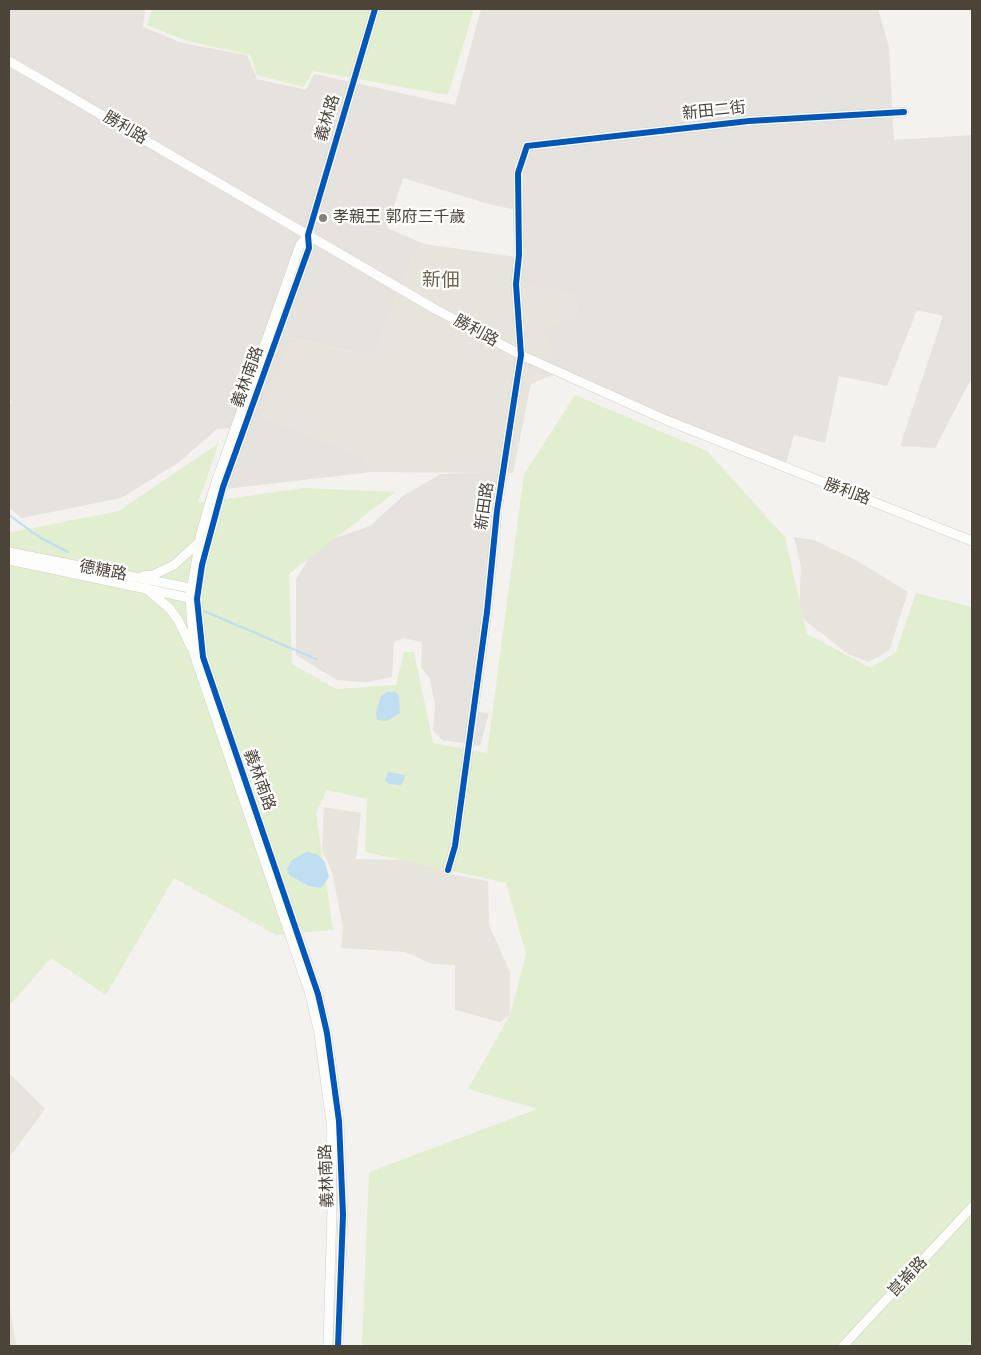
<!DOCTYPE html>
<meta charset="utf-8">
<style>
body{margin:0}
#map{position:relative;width:981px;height:1355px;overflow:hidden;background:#f4f2ee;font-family:Helvetica,sans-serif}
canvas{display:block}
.frame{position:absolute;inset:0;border:10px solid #4b4439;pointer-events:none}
</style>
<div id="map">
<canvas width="981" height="1355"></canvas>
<div class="frame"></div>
</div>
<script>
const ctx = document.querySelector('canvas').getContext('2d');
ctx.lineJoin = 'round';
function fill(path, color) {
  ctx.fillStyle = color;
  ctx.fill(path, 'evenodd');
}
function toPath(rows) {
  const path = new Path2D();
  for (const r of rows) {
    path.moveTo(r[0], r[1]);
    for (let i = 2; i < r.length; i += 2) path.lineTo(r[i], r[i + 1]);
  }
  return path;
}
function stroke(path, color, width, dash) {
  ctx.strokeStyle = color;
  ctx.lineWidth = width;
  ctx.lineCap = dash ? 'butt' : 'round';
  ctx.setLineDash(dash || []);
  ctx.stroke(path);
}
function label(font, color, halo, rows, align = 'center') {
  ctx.font = font + ' Helvetica,"Noto Sans TC",sans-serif';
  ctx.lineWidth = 4.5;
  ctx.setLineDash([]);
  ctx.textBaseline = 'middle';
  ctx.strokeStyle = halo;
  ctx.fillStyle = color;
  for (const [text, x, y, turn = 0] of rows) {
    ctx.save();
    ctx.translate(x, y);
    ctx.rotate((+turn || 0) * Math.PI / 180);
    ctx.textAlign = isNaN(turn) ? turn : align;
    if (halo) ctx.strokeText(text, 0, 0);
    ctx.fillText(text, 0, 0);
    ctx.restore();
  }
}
fill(toPath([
 [424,244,516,257,515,283,575,292,577,310,568,320,555,374,531,384,513,473,371,472,365,457,262,416,288,337,374,357,412,257],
 [794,537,814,540,856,560,908,592,889,651,869,662,848,654,807,622,799,612,801,567],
 [324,807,361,813,356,859,402,860,435,866,450,874,488,881,489,925,510,972,510,1015,500,1022,455,1010,455,965,432,964,405,952,341,948,343,927,332,872,322,850],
 [9,1073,45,1109,9,1158],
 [9,1300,16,1346,9,1346]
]), '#e7e4dc');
fill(toPath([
 [9,9,145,9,143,27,182,43,247,55,257,79,306,90,314,74,455,105,481,9,878,9,889,47,894,140,972,135,972,377,935,448,900,446,943,316,917,310,887,386,839,376,825,443,794,435,784,470,555,374,546,328,568,320,577,310,575,293,515,283,518,210,492,205,403,178,387,228,424,244,412,257,374,357,289,337,262,416,365,457,371,472,226,489,248,427,217,429,178,463,121,498,22,518,9,508,9,406,12,402,9,400],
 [503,472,470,711,489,713,480,746,442,740,433,730,435,705,430,679,421,667,422,642,403,638,394,643,392,677,367,682,337,680,296,655,296,580,316,545,370,526,404,495,441,474]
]), '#e6e2de');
fill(toPath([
 [152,9,474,9,448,95,313,71,304,87,257,75,250,55,187,41,147,25],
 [575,395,707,451,785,537,807,634,871,668,896,652,916,593,972,607,972,1343,969,1343,968,1346,362,1346,369,1172,537,1109,468,1089,510,1015,526,954,506,883,365,852,367,799,327,790,316,813,333,930,276,935,174,878,106,995,51,958,9,1006,9,530,12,532,119,511,219,443,198,503,304,488,395,492,289,574,292,664,336,689,396,685,404,652,414,652,433,743,487,753,524,474]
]), '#e1eecf');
fill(toPath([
 [388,692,395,692,399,695,400,713,386,721,377,720,376,712,381,696],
 [388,772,405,775,404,780,401,785,389,784,385,780],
 [306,852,317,854,325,862,329,877,321,888,309,886,289,875,287,869,292,860]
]), '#c0ddf1');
stroke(toPath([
 [9,515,39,537,68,552],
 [204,611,316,659]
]), '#c0ddf1', 2);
const minor = toPath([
 [9,61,435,309,521,355,666,420,972,541],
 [308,235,300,245,214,488,201,533,190,598,194,654,310,994,319,1034,331,1122,332,1209,328,1346],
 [9,552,195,589],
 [9,560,194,599],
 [143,576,153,575,174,565,199,542],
 [146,588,170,609,178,620,191,647],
 [448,870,455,846,487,612,497,511,521,355,516,284,519,255,518,173,527,146,749,121,904,112],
 [338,1346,343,1215,339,1121,327,1033,318,994,203,657,197,599,202,565,223,487,309,248,308,235,375,9],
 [843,1346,972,1207]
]);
stroke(minor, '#d2d0cb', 10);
stroke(minor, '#fdfdfc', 9);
stroke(toPath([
 [448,870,455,846,487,612,497,511,521,355,516,284,519,255,518,173,527,146,749,121,904,112],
 [338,1346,343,1215,339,1121,327,1033,318,994,203,657,197,599,202,565,223,487,309,248,308,235,375,9]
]), '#0057b8', 6);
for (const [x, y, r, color] of [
 [323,218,5,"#868178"]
]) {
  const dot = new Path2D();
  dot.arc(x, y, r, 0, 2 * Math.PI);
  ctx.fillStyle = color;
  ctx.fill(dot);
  stroke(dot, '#fff', 2);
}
label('16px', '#4b4439', '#fff', [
 ["新田二街",714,111,-6],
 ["義林路",328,118,-73],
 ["勝利路",125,128,31],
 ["勝利路",476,331,29],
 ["義林南路",248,377,-70],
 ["勝利路",847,492,20],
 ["新田路",485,506,-82],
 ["德糖路",103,571,11],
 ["義林南路",259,780,70],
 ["義林南路",327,1176,-92],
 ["崑崙路",908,1277,-47]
]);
label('16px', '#4b4439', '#fff', [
 ["孝親王 郭府三千歲",333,218]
], 'left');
label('19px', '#6e6250', '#fff', [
 ["新佃",441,281]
]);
</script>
